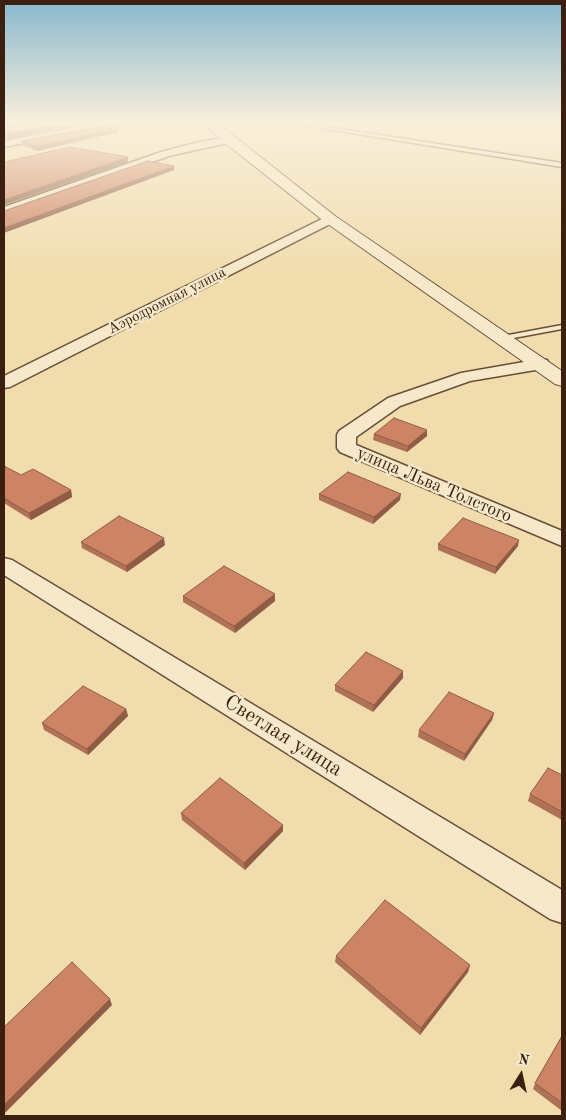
<!DOCTYPE html>
<meta charset="utf-8">
<style>
body{margin:0}
#map{position:relative;width:566px;height:1120px;overflow:hidden;background:#f1dcad;font-family:"Old Standard TT",serif}
canvas{display:block}
.frame{position:absolute;inset:0;border:5px solid #3b1f10;pointer-events:none}
.north{position:absolute;left:496px;top:1050px;width:50px;height:50px;-webkit-text-stroke:4px #f6e8ca;paint-order:stroke;rotate:10deg;font-size:14px;font-weight:700;line-height:20px;text-align:center;color:#3b1f10}
.north::after{content:'';display:block;margin:auto;width:18px;height:22px;background:#3b1f10;clip-path:polygon(50% 0,100% 100%,50% 72%,0 100%)}
</style>
<div id="map">
<canvas width="566" height="1120"></canvas>
<div class="frame"></div>
<div class="north">N</div>
</div>
<script>
const ctx = document.querySelector('canvas').getContext('2d');
ctx.lineJoin = 'round';
function toPath(rows) {
  const path = new Path2D();
  for (const r of rows) {
    path.moveTo(r[0], r[1]);
    for (let i = 2; i < r.length; i += 2) path.lineTo(r[i], r[i + 1]);
  }
  return path;
}
function stroke(path, color, width, dash) {
  ctx.strokeStyle = color;
  ctx.lineWidth = width;
  ctx.lineCap = dash ? 'butt' : 'round';
  ctx.setLineDash(dash || []);
  ctx.stroke(path);
}
function fill(path, color) {
  ctx.fillStyle = color;
  ctx.fill(path, 'evenodd');
}
function label(font, color, halo, rows, align = 'center') {
  ctx.font = font + ' "Old Standard TT",serif';
  ctx.lineWidth = 5;
  ctx.setLineDash([]);
  ctx.textBaseline = 'middle';
  ctx.strokeStyle = halo;
  ctx.fillStyle = color;
  for (const [text, x, y, turn = 0] of rows) {
    ctx.save();
    ctx.translate(x, y);
    ctx.rotate((+turn || 0) * Math.PI / 180);
    ctx.textAlign = isNaN(turn) ? turn : align;
    if (halo) ctx.strokeText(text, 0, 0);
    ctx.fillText(text, 0, 0);
    ctx.restore();
  }
}
const service = toPath([
 [277,121,288,121,562,163,562,167,277,121],
 [562,325,562,329,503,340,499,338,503,336,562,325]
]);
const minor = toPath([
 [106,121,125,121,120,124,4,147,4,141,106,121],
 [229,137,234,140,232,142,169,156,4,214,4,207,161,152,199,142,229,137],
 [330,215,334,216,336,219,334,222,10,387,4,388,4,376,330,215],
 [541,359,547,360,549,364,547,368,470,381,400,406,356,437,356,445,562,531,562,546,340,452,337,448,337,435,339,431,388,398,461,373,541,359],
 [4,558,12,560,562,890,562,923,550,919,4,575,4,558]
]);
const tertiary = toPath([
 [202,121,215,121,335,216,562,371,562,386,555,384,325,222,225,143,202,121]
]);
const secondary = toPath([
 [54,121,82,121,76,124,4,135,4,129,54,121]
]);
stroke(service, '#684e37', 3);
stroke(minor, '#684e37', 3);
stroke(tertiary, '#684e37', 2);
stroke(secondary, '#3b1f10', 2);
fill(service, '#f6e8ca');
fill(minor, '#f6e8ca');
fill(tertiary, '#f6e8ca');
fill(secondary, '#f6e8ca');
fill(toPath([
 [118,132,37,151,22,145,22,141],
 [374,434,427,436,407,452,373,440],
 [4,466,21,475,71,490,72,497,31,520,4,503],
 [319,494,400,500,373,524,319,500],
 [81,542,165,545,127,572,82,548],
 [438,544,518,546,495,574,438,550],
 [275,594,275,601,235,633,183,602,183,596],
 [403,671,403,678,373,712,335,691,335,685],
 [126,709,128,716,88,755,44,730,42,723],
 [494,713,492,720,464,761,418,737,419,730],
 [562,775,562,820,528,801,530,794],
 [181,813,283,831,245,870,182,820],
 [336,956,470,965,468,972,420,1035,335,962],
 [562,1036,562,1111,533,1089,535,1083]
]), '#b07256');
fill(toPath([
 [19,121,42,121,4,127,4,123],
 [54,125,55,129,5,139,4,135],
 [118,128,118,132,37,151,36,147],
 [128,157,128,162,4,205,4,200],
 [174,166,174,170,4,233,4,228],
 [427,430,427,436,407,452,408,446],
 [71,490,72,497,31,520,29,513],
 [401,494,400,500,373,524,374,517],
 [164,538,165,545,127,572,126,566],
 [519,540,518,546,495,574,496,567],
 [275,594,275,601,235,633,234,626],
 [403,671,403,678,373,712,374,705],
 [126,709,128,716,88,755,87,749],
 [494,713,492,720,464,761,465,754],
 [283,825,283,831,245,870,244,863],
 [470,965,468,972,420,1035,421,1028],
 [110,999,112,1005,4,1114,4,1105]
]), '#905c46');
const building = toPath([
 [4,121,19,121,4,123,4,121],
 [54,125,4,135,4,133,54,125],
 [107,125,118,128,36,147,22,141,107,125],
 [70,147,128,157,4,200,4,162,70,147],
 [148,161,174,166,4,228,4,211,148,161],
 [394,418,427,430,408,446,374,434,394,418],
 [4,466,21,475,33,469,71,490,29,513,4,498,4,466],
 [348,472,401,494,374,517,319,494,348,472],
 [119,516,164,538,126,566,81,542,119,516],
 [463,518,519,540,496,567,438,544,463,518],
 [224,566,275,594,234,626,183,596,224,566],
 [366,652,403,671,374,705,335,685,366,652],
 [83,686,126,709,87,749,42,723,83,686],
 [449,692,494,713,465,754,419,730,449,692],
 [548,768,562,775,562,812,530,794,548,768],
 [220,778,283,825,244,863,181,813,220,778],
 [385,900,470,965,421,1028,336,956,385,900],
 [72,962,110,999,4,1105,4,1027,72,962],
 [562,1036,562,1103,535,1083,562,1036]
]);
fill(building, '#cd8464');
stroke(building, '#905c46', 1);
const sky = ctx.createLinearGradient(0, 0, 0, 278);
sky.addColorStop(0, '#89b7cf');
sky.addColorStop(0.44, '#f9efda');
sky.addColorStop(1, '#f9efda00');
ctx.fillStyle = sky;
ctx.fillRect(0, 0, 566, 278);
label('15px', '#3b1f10', '#f6e8ca', [
 ["Аэродромная улица",167,301,-27]
]);
label('18px', '#3b1f10', '#f6e8ca', [
 ["улица Льва Толстого",434,485,23]
]);
label('21px', '#3b1f10', '#f6e8ca', [
 ["Светлая улица",283,736,32]
]);
</script>
